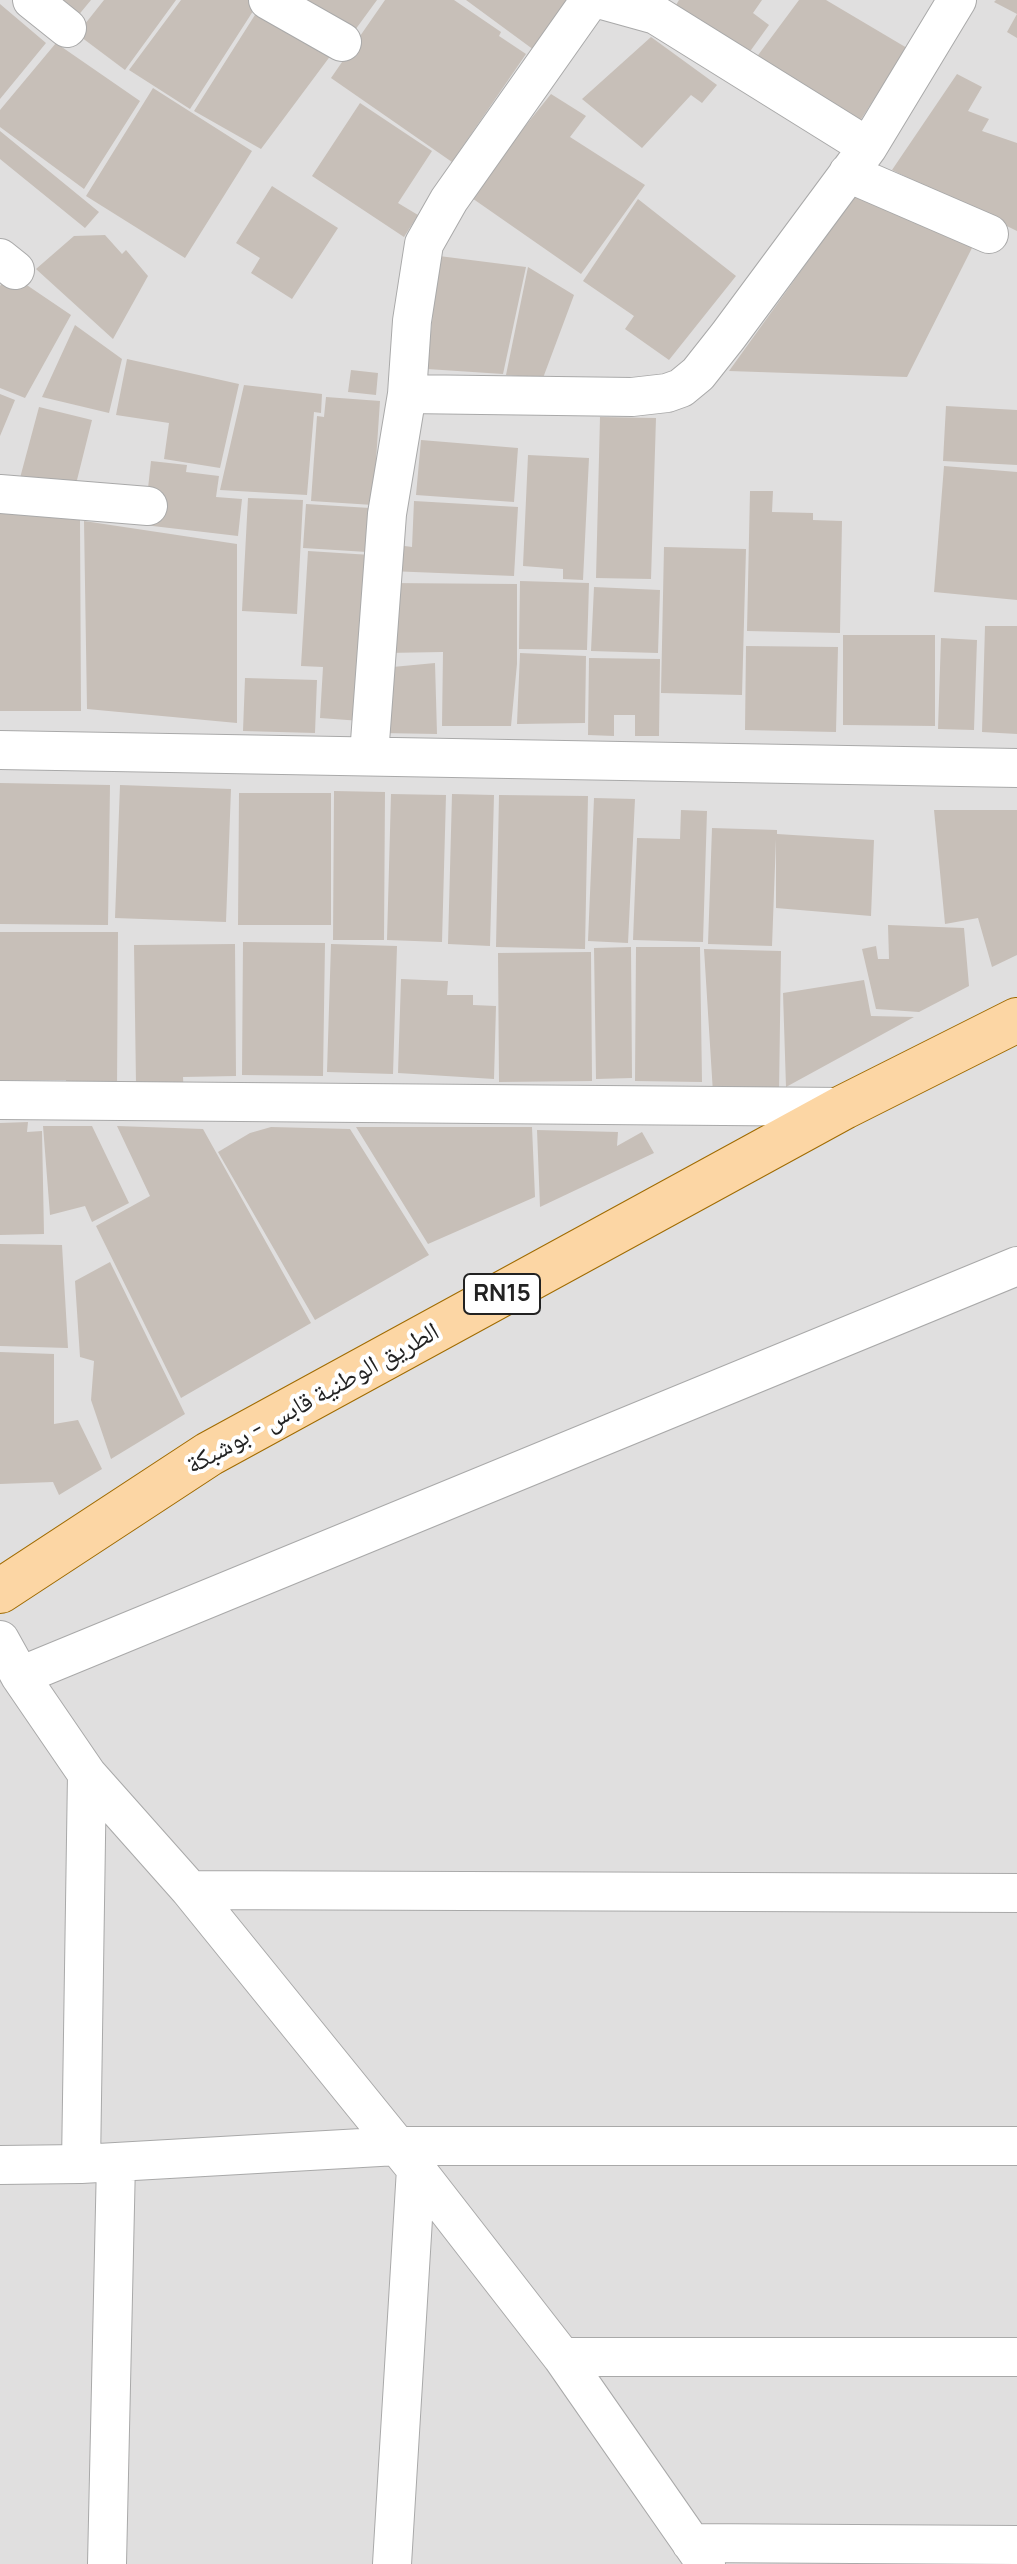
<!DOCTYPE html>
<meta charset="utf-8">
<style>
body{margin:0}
canvas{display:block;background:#f2efe9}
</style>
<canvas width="1017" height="2564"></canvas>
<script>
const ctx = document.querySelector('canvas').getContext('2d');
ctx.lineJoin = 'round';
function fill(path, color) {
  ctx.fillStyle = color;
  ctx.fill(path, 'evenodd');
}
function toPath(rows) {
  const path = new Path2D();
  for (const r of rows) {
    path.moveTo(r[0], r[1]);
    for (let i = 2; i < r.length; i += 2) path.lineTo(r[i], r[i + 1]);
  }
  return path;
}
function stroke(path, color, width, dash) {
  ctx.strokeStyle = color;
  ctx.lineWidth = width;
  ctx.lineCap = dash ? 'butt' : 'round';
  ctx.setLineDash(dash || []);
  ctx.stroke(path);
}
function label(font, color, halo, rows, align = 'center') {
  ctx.font = font + ' Manrope,"Noto Naskh Arabic",sans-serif';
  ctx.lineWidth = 8;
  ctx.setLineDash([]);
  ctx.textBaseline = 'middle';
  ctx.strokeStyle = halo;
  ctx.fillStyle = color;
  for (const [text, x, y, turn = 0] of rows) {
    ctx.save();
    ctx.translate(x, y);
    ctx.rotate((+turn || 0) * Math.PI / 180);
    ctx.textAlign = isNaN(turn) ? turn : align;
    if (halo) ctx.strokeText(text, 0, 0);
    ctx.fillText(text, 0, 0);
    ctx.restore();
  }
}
fill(toPath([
 [0,0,1017,0,1017,2564,0,2564]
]), '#e0dfdf');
fill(toPath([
 [44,0,91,0,72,23],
 [104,0,176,0,125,70,77,34],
 [181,0,249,0,257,5,190,109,129,70],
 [290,0,377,0,347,41],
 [385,0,454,0,501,32,499,36,526,54,452,162,331,78],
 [466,0,570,0,534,50],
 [679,0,762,0,753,13,769,25,746,57,676,5],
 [799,0,826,0,907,48,858,124,753,62],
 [996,0,1017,0,1017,38,1007,32,1017,14,994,2],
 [0,4,46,43,0,99],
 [260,7,334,51,261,149,194,111],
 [651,37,717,85,702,103,691,95,642,148,582,99],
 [56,43,140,101,84,189,0,127,0,110],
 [957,74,982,87,968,111,989,119,982,131,1017,143,1017,231,892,170],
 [153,88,252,151,185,258,86,196],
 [551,94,586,116,570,137,645,185,581,274,469,196],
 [360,103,432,151,398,203,418,215,404,237,312,176],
 [0,131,99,212,85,228,0,159],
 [272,186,338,228,292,299,251,273,260,258,236,243],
 [857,193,974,244,907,377,729,371],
 [638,199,736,276,669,360,625,329,634,316,583,281],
 [105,235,122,254,126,250,148,276,113,339,36,269,74,236],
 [439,256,526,267,503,374,427,369],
 [528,267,574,295,543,378,506,375],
 [9,273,71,315,25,398,0,388,0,286],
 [75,325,122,359,109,413,42,397],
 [127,359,239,384,220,468,164,459,169,423,116,415],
 [351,370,378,373,376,395,348,392],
 [244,385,322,394,321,413,314,412,307,495,220,490],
 [0,394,15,400,0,436],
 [326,397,380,401,373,505,311,501,317,416,324,417],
 [946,406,1017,410,1017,465,943,461],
 [39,407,92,420,74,492,20,478],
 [600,417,656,418,651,579,596,578],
 [421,440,518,448,514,502,416,495],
 [528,455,589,458,583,580,563,579,563,569,523,566],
 [151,461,187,465,186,472,219,476,216,497,242,499,238,536,144,525],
 [944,466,1017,472,1017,600,934,592],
 [750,491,773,491,772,512,813,513,813,520,842,521,840,633,747,631],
 [248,498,303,500,297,614,242,611],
 [414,501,518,507,514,576,389,571,390,544,412,547],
 [306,504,370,508,367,552,303,548],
 [0,513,80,520,81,711,0,711],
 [84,521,237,544,237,723,87,709],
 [664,547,746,549,742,695,661,693],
 [308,551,371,555,361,721,320,718,323,667,301,666],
 [520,581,589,583,587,650,519,649],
 [388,583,517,584,517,664,511,726,442,726,443,652,385,653],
 [594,587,660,590,658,653,591,651],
 [985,626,1017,626,1017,734,982,732],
 [843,635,935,635,935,726,843,725],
 [941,638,977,640,974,730,938,729],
 [746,646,838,647,836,732,745,730],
 [520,653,586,656,585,723,517,724],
 [589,658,660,659,659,736,635,736,635,715,614,715,614,736,588,735],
 [435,663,437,734,381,733,382,668],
 [245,678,317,680,315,733,243,731],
 [0,783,110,785,108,925,0,924],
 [120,785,231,789,226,922,115,918],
 [334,791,385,792,384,940,333,940],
 [239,793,331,793,331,925,238,925],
 [391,794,446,795,442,942,387,940],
 [452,794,494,795,490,946,448,944],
 [499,795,588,796,585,949,496,947],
 [594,798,635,799,628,943,588,941],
 [681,810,707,811,703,942,633,940,637,838,680,839],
 [934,810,1017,810,1017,955,992,967,978,918,945,924],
 [712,828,777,830,777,834,874,840,871,916,776,908,776,839,772,946,708,944],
 [888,925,964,928,969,986,919,1012,876,1009,862,949,876,946,878,959,889,959],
 [0,932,118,932,117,1089,66,1088,66,1080,0,1080],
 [243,942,325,943,323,1076,242,1075],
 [235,944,236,1076,183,1077,184,1097,136,1084,134,945],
 [331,944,397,946,393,1074,327,1072],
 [631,947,632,1078,596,1079,594,948],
 [636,947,700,947,702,1082,635,1081],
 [704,949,781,951,779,1093,713,1093],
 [591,952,592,1081,499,1082,498,953],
 [401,979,448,981,447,995,473,995,473,1005,496,1006,494,1079,398,1073],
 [864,980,871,1016,914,1017,786,1087,783,993],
 [28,1122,27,1132,42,1131,44,1234,0,1235,0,1123],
 [43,1126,92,1126,129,1203,92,1222,85,1206,50,1215],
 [117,1126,203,1129,311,1323,181,1398,96,1226,150,1196],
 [271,1127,350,1129,429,1255,315,1320,218,1152,250,1133],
 [356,1127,532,1127,535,1197,428,1244],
 [537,1130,618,1132,617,1146,642,1132,654,1153,540,1207],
 [0,1244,62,1245,68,1348,0,1346],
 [110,1262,185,1414,111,1459,91,1400,94,1361,80,1357,75,1281],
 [0,1352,54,1354,54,1424,78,1420,102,1469,59,1495,53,1482,0,1484]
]), '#c7bfb8');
const minor = toPath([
 [32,0,67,28],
 [268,0,342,42],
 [602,0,656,15,868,147],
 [848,173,989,234],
 [0,258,15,270],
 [407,394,632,397,667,393,681,388,698,374,728,336,868,147,957,0],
 [0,494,148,506],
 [0,750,1017,768],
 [369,755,387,514,407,394,412,321,424,244,449,200,590,0],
 [0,1100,844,1107],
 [0,1640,20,1676,87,1774,190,1890,416,2169,562,2357,706,2564],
 [20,1676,1017,1266],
 [190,1890,1017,1893],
 [81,2164,87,1774],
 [0,2165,81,2164,397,2146,1017,2146],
 [562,2357,1017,2357],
 [691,2543,1017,2545],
 [107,2564,116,2162],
 [392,2564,416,2169]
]);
const major = toPath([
 [0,1591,209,1454,844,1107,1017,1020]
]);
stroke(minor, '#a9a9a9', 40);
stroke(major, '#a06b00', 46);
stroke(minor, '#fff', 38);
stroke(major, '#fcd6a4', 44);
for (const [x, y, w] of [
 [502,1294,76]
]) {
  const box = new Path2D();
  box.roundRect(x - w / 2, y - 20, w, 40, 6);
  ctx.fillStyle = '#fff';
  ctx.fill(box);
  stroke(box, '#222', 2);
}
label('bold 24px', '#222', null, [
 ["RN15",502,1294]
]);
label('26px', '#222', '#fff', [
 ["الطريق الوطنية قابس - بوشبكة",313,1399,-29]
]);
</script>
